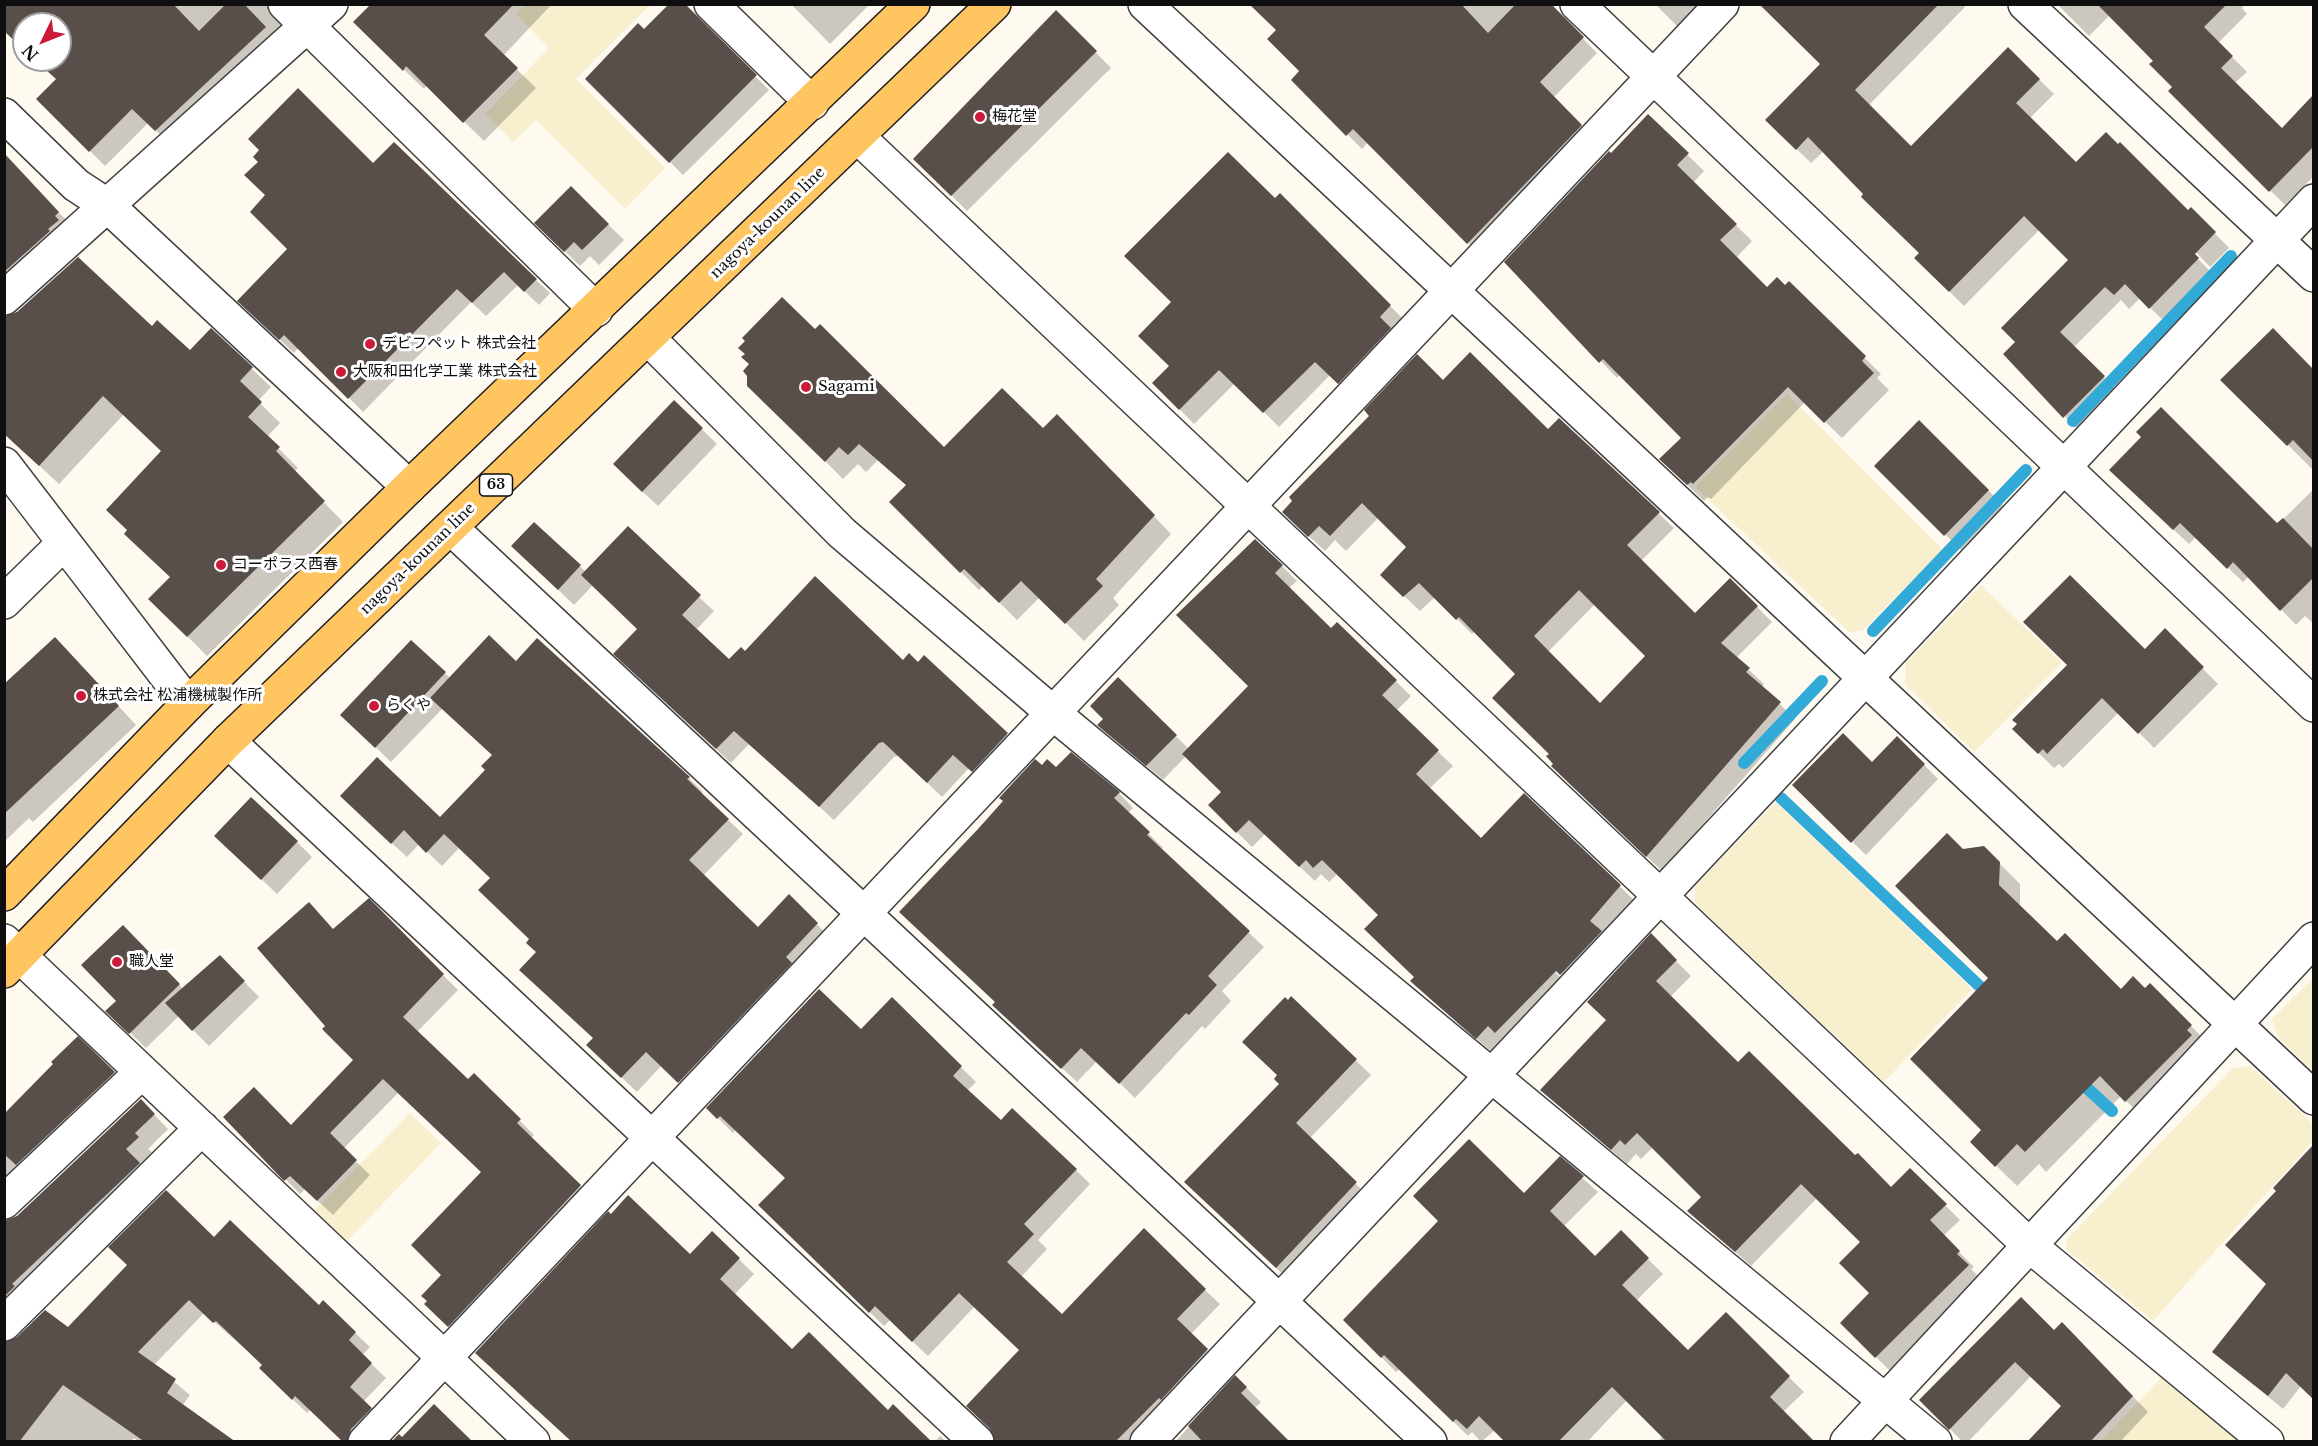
<!DOCTYPE html>
<meta charset="utf-8">
<style>
body{margin:0}
#map{position:relative;width:2318px;height:1446px;overflow:hidden;background:#fffaf0;font-family:"Libre Baskerville",serif}
canvas{display:block}
.frame{position:absolute;inset:0;border:6px solid #0e0e0e;pointer-events:none}
.north{position:absolute;left:12px;top:12px;width:60px;height:60px;box-sizing:border-box;background:#fff;border:2px solid #9f9f9f;border-radius:50%;rotate:227deg;font-size:16px;font-weight:700;line-height:24px;text-align:center;color:#0e0e0e}
.north::after{content:'';display:block;margin:auto;width:21px;height:27px;background:#ca1b39;clip-path:polygon(50% 0,100% 100%,50% 72%,0 100%)}
</style>
<div id="map">
<canvas width="2318" height="1446"></canvas>
<div class="frame"></div>
<div class="north">N</div>
</div>
<script>
const ctx = document.querySelector('canvas').getContext('2d');
ctx.lineJoin = 'round';
function fill(path, color) {
  ctx.fillStyle = color;
  ctx.fill(path, 'evenodd');
}
function toPath(rows) {
  const path = new Path2D();
  for (const r of rows) {
    path.moveTo(r[0], r[1]);
    for (let i = 2; i < r.length; i += 2) path.lineTo(r[i], r[i + 1]);
  }
  return path;
}
function stroke(path, color, width, dash) {
  ctx.strokeStyle = color;
  ctx.lineWidth = width;
  ctx.lineCap = dash ? 'butt' : 'round';
  ctx.setLineDash(dash || []);
  ctx.stroke(path);
}
function label(font, color, halo, rows, align = 'center') {
  ctx.font = font + ' "Libre Baskerville","Noto Sans JP",serif';
  ctx.lineWidth = 6;
  ctx.setLineDash([]);
  ctx.textBaseline = 'middle';
  ctx.strokeStyle = halo;
  ctx.fillStyle = color;
  for (const [text, x, y, turn = 0] of rows) {
    ctx.save();
    ctx.translate(x, y);
    ctx.rotate((+turn || 0) * Math.PI / 180);
    ctx.textAlign = isNaN(turn) ? turn : align;
    if (halo) ctx.strokeText(text, 0, 0);
    ctx.fillText(text, 0, 0);
    ctx.restore();
  }
}
fill(toPath([
 [525,5,650,5,576,79,665,168,625,209,536,120,513,142,485,114,549,48,516,14],
 [1787,394,1943,550,1862,631,1849,632,1695,487],
 [1981,585,2062,663,1974,752,1905,684,1906,663],
 [1776,802,1972,989,1884,1082,1695,903,1695,886],
 [2313,978,2313,1071,2277,1036,2272,1019],
 [2250,1066,2313,1124,2313,1141,2153,1321,2066,1249,2067,1239,2233,1068],
 [410,1113,441,1143,347,1241,315,1210],
 [2162,1377,2238,1441,2101,1441]
]), '#f7efcd');
fill(toPath([
 [4,4,288,4,281,15,281,26,286,33,171,145,148,123,105,166,38,99,58,80,36,60,60,60,60,24,24,24,24,49],
 [373,4,552,4,503,56,536,88,484,141,427,85,424,89,355,22],
 [682,4,769,90,683,175,587,79],
 [791,4,870,4,830,44],
 [1363,4,1549,4,1597,53,1553,98,1596,140,1482,257,1368,142,1362,149,1293,80],
 [1655,4,1716,4,1686,35],
 [1761,4,1963,4,1965,7,1868,106,1911,148,2008,49,2054,94,2030,118,2076,165,2188,212,2191,209,2229,248,2210,267,2195,251,2193,254,2212,273,2165,322,2140,298,2129,309,2121,300,2074,347,2118,392,2079,431,2005,354,2017,342,2070,260,2039,230,1964,306,1916,258,1921,253,1824,151,1811,163,1767,120,1822,65],
 [2057,4,2245,4,2242,8,2247,14,2218,43,2247,72,2235,83,2282,130,2305,106,2314,114,2314,176,2285,205,2170,91,2174,87,2155,61,2110,15,2089,36],
 [1056,12,1111,68,967,211,915,159],
 [1648,116,1704,171,1693,183,1752,241,1736,258,1767,289,1785,287,1789,283,1881,374,1877,378,1889,390,1842,438,1805,402,1711,499,1708,497,1704,501,1678,476,1683,438,1620,374,1617,378,1506,262],
 [4,157,73,227,4,294],
 [373,165,536,280,550,293,539,305,518,285,486,316,471,302,363,412,299,347,294,353,253,315],
 [571,188,624,240,599,265,590,256,580,266,536,223],
 [1280,195,1405,321,1353,398,1330,375,1279,427,1235,383,1194,424,1154,383,1171,366],
 [152,328,190,352,211,330,271,387,258,401,280,423,267,437,298,468,294,472,343,522,207,656,150,599,171,577,163,451,124,414,59,484,4,433],
 [2273,330,2314,371,2314,471,2223,380],
 [1443,383,1548,431,1559,420,1674,528,1641,561,1695,615,1730,580,1772,622,1736,658,1764,684,1762,687,1795,719,1662,871,1568,782,1551,754,1517,674,1475,631,1472,634,1435,597,1420,611,1382,575,1408,547,1379,517,1346,551,1335,540,1325,551,1299,527],
 [1595,604,1647,656,1600,705,1548,652],
 [749,385,944,449,1043,430,1075,434,1171,534,1113,598,1119,605,1084,641,1040,597,1017,620,983,586,979,590,891,502,907,486,878,460,866,472,858,464,843,479],
 [674,402,717,444,658,506,630,480],
 [1919,422,2004,506,1961,550,1876,466],
 [2126,485,2277,525,2314,489,2314,624,2305,616,2296,625,2249,576,2243,582,2196,537,2189,544],
 [534,524,586,572,699,597,714,611,696,630,729,662,745,653,918,664,924,657,1022,749,987,786,969,768,942,797,899,756,894,757,834,820,749,744,731,763,630,669,638,629,593,585,574,605,529,562],
 [1282,566,1297,581,1289,588,1331,630,1337,624,1411,696,1396,711,1453,766,1429,789,1481,840,1524,795,1635,901,1576,989,1556,969,1554,971,1570,987,1492,1052,1427,996,1380,915,1338,873,1329,882,1321,874,1315,881,1265,834,1252,847,1210,805,1223,792,1186,756,1163,780,1099,725,1105,719,1118,679,1189,749,1250,686,1178,615,1213,580,1215,582],
 [2165,631,2218,684,2154,748,2119,712,2063,768,2059,764,2054,768,2014,729,2145,651],
 [411,642,450,678,516,663,689,778,703,792,701,794,743,834,703,876,758,929,789,897,832,939,694,1096,662,1065,637,1092,603,1060,594,1039,492,878,459,848,442,866,419,844,407,857,357,811,440,819,487,770,494,755,443,708,391,762,358,730],
 [73,657,136,725,33,822,29,818,4,842,4,686],
 [1898,738,1938,779,1866,855,1794,785,1872,764],
 [1042,767,1056,769,1119,793,1133,808,1128,813,1163,848,1161,850,1264,947,1222,991,1231,1001,1205,1029,1202,1026,1135,1098,1097,1061,1077,1082,1009,1019,997,1002],
 [297,842,312,857,277,894,232,851],
 [1963,850,1999,863,2020,884,2020,907,2057,943,2121,991,2145,991,2150,985,2211,1046,2147,1121,2121,1096,2046,1172,2039,1164,2017,1186,1972,1142,1983,1130,1990,978],
 [369,901,458,990,417,1032,468,1082,474,1075,534,1135,531,1138,595,1201,464,1340,426,1304,443,1275,482,1173,399,1092,343,1149,370,1175,333,1215,305,1189,300,1194,225,1117,291,1127,355,1060,327,1026,309,904,334,931],
 [1651,936,1691,976,1670,997,1738,1064,1891,1189,1910,1170,1960,1220,1943,1236,1974,1267,1971,1269,1983,1281,1891,1372,1842,1323,1871,1293,1862,1242,1817,1198,1751,1266,1689,1211,1703,1197,1653,1147,1641,1159,1636,1154,1627,1164,1542,1090,1608,1021],
 [139,942,183,989,220,957,259,997,209,1046,179,1016,146,1048,123,1026,118,1001],
 [1291,998,1371,1075,1310,1138,1370,1198,1291,1282,1200,1197,1281,1084,1279,1076,1288,1002],
 [892,999,976,1082,967,1091,1001,1122,1076,1170,1090,1184,1038,1240,1047,1249,1021,1277,1063,1316,1205,1290,1220,1304,1191,1334,1222,1365,1150,1442,997,1442,1021,1351,974,1307,928,1356,890,1320,884,1326,761,1205,787,1178,736,1130,733,1133,708,1108,861,1031],
 [114,1073,128,1087,4,1204,4,1117],
 [141,1101,168,1129,148,1149,152,1152,140,1164,153,1178,4,1328,4,1222,18,1217],
 [2305,1156,2314,1164,2314,1398,2301,1386,2283,1409,2214,1352,2268,1285,2278,1191],
 [1560,1158,1598,1192,1563,1227,1595,1258,1621,1232,1663,1274,1636,1301,1688,1352,1726,1315,1804,1392,1783,1412,1813,1442,1657,1442,1663,1436,1627,1400,1587,1442,1507,1442,1495,1430,1481,1442,1472,1432,1468,1436,1400,1369,1396,1372,1345,1320,1524,1195],
 [712,1233,754,1274,734,1295,792,1352,888,1412,536,1410,477,1353,690,1256],
 [214,1239,319,1307,323,1302,370,1347,362,1355,386,1378,363,1402,385,1423,368,1442,345,1442,311,1409,307,1413,275,1382,264,1365,204,1313,154,1365,190,1395,182,1406,233,1442,139,1442,134,1438,130,1442,4,1442,10,1343,45,1311,68,1329],
 [2062,1324,2148,1412,2120,1442,2029,1442,2063,1406,2031,1376,1968,1442,1963,1442,1921,1400,2054,1332],
 [1235,1377,1261,1402,1254,1409,1288,1442,1175,1442],
 [940,1436,947,1442,935,1442]
]), '#0003');
stroke(toPath([
 [2073,421,2231,256],
 [1873,631,2026,470],
 [1744,763,1822,681],
 [1781,798,1991,997],
 [2075,1077,2112,1111]
]), '#32aad7', 12);
fill(toPath([
 [4,4,173,4,199,31,226,4,244,4,266,27,155,131,132,109,89,152,36,99,56,79,35,60,60,60,60,24,24,24,24,50,4,31],
 [371,4,514,4,484,35,518,68,463,123,406,66,403,71,353,22],
 [669,4,685,4,757,75,669,163,585,79,638,23,644,29],
 [1249,4,1461,4,1488,33,1516,4,1551,4,1584,37,1540,82,1582,125,1467,244,1353,129,1346,136,1291,80,1299,71,1267,39,1276,30],
 [1759,4,1939,4,1855,90,1911,146,2008,47,2040,79,2016,103,2076,162,2106,132,2118,144,2120,142,2188,210,2191,207,2216,232,2195,254,2199,258,2149,309,2125,284,2114,295,2105,287,2060,332,2105,376,2063,418,2003,354,2015,342,2001,328,2068,260,2024,216,1949,292,1914,258,1919,253,1861,197,1863,194,1808,137,1796,150,1765,120,1820,64],
 [2097,4,2227,4,2204,27,2233,56,2221,68,2282,128,2313,95,2313,147,2269,192,2168,91,2172,87,2149,64,2153,61],
 [1056,10,1097,51,951,196,913,159],
 [298,88,373,163,394,142,537,279,524,292,504,272,472,303,457,289,348,399,284,335,279,340,237,301,287,249,250,212,265,195,244,175,258,162,253,157,259,150,248,139],
 [1648,114,1689,153,1677,165,1737,224,1720,240,1767,287,1777,277,1785,285,1789,281,1866,356,1862,361,1874,373,1824,423,1788,387,1693,484,1691,482,1687,485,1659,459,1681,438,1603,359,1599,363,1504,262,1609,151,1611,153],
 [1228,152,1275,198,1280,193,1391,305,1380,317,1391,328,1338,384,1315,362,1263,413,1219,370,1179,410,1152,383,1169,366,1138,336,1171,302,1124,256],
 [4,153,59,212,55,216,59,220,48,229,50,231,4,272],
 [571,186,609,224,582,250,574,242,564,252,534,223],
 [78,257,152,326,157,320,190,350,211,328,253,367,240,381,262,402,248,417,280,447,276,451,325,501,187,637,148,599,170,577,124,534,127,530,106,510,161,451,103,396,39,466,4,434,4,316,17,312],
 [782,297,815,329,820,324,944,447,1002,388,1043,428,1057,414,1155,515,1096,579,1103,586,1065,624,1021,581,999,603,964,569,960,573,889,502,906,485,859,444,848,455,839,447,825,462,747,386,747,376,743,371,749,364,741,357,745,354,738,348,745,341,742,338],
 [2273,328,2313,369,2313,461,2293,440,2287,446,2220,380],
 [1470,352,1548,429,1559,418,1660,512,1627,545,1695,613,1730,578,1758,606,1721,643,1750,668,1746,672,1781,702,1646,857,1551,766,1553,764,1546,756,1549,754,1492,698,1515,674,1459,617,1456,620,1419,583,1403,597,1380,575,1406,547,1362,503,1330,536,1319,526,1308,537,1282,512,1292,501,1289,497,1369,416,1364,410,1417,354,1443,380],
 [1579,590,1645,656,1600,703,1534,636],
 [674,400,703,428,642,492,613,464],
 [2161,407,2277,523,2283,518,2313,549,2313,578,2280,611,2233,562,2227,569,2180,523,2173,530,2109,470,2141,437,2136,432],
 [1919,420,1989,490,1944,536,1874,466],
 [534,522,581,565,558,590,511,546],
 [628,526,701,595,682,615,729,659,741,647,745,651,815,576,903,660,909,653,918,662,924,655,1008,733,972,772,953,755,927,783,883,742,879,743,819,807,734,731,716,749,613,654,637,629,581,575],
 [1255,539,1283,565,1275,573,1331,628,1337,622,1397,680,1382,695,1439,750,1416,774,1481,838,1524,793,1621,885,1590,921,1602,931,1560,975,1556,971,1495,1033,1488,1026,1476,1039,1410,981,1414,977,1364,929,1378,915,1322,860,1313,868,1306,860,1299,867,1249,820,1236,833,1208,805,1221,792,1182,754,1248,686,1176,615],
 [2070,575,2145,649,2165,628,2204,667,2138,734,2102,698,2047,754,2043,749,2038,754,2012,729,2017,724,2012,720,2067,665,2023,622],
 [489,635,516,661,537,638,690,777,687,779,729,819,689,860,758,927,789,894,818,923,786,957,792,963,678,1083,646,1052,621,1078,586,1045,593,1038,519,970,536,952,526,943,529,939,478,890,490,878,444,834,426,853,404,830,391,844,340,796,377,757,440,817,485,770,481,766,492,755,430,698],
 [55,637,119,706,4,814,4,684],
 [411,640,446,672,375,748,340,715],
 [1118,677,1177,735,1146,766,1097,725,1103,719,1090,706],
 [1843,733,1872,762,1897,736,1925,764,1851,843,1792,785],
 [1071,752,1120,792,1114,798,1150,832,1147,835,1250,931,1208,976,1217,985,1189,1015,1186,1013,1119,1084,1081,1048,1061,1069,992,1005,995,1002,899,912,978,829,1003,801,999,798,1035,759,1042,765,1047,759,1056,767],
 [251,797,298,841,261,880,214,836],
 [1947,833,1963,849,1984,846,2000,862,1999,885,2057,941,2065,933,2121,989,2133,976,2145,988,2150,983,2192,1025,2187,1030,2192,1035,2125,1102,2100,1076,2025,1152,2017,1144,1995,1167,1970,1142,1981,1130,1910,1059,1988,978,1895,886],
 [369,898,444,974,403,1017,468,1079,474,1073,521,1119,517,1123,581,1185,448,1327,424,1304,427,1301,421,1296,441,1275,411,1245,481,1172,383,1079,330,1133,357,1160,317,1201,290,1176,284,1181,223,1117,254,1087,291,1125,353,1060,322,1029,325,1026,257,948,309,902,333,929],
 [123,925,180,984,129,1034,105,1011,116,1001,81,965],
 [1651,933,1677,960,1656,981,1738,1062,1749,1051,1855,1155,1858,1153,1891,1187,1910,1168,1947,1204,1930,1220,1960,1251,1957,1254,1969,1265,1875,1358,1840,1323,1869,1293,1839,1263,1860,1242,1801,1184,1735,1252,1687,1211,1701,1197,1637,1133,1625,1145,1620,1140,1611,1150,1540,1090,1606,1020,1587,1002],
 [220,955,245,981,192,1031,165,1003],
 [819,989,861,1029,892,997,962,1066,953,1076,1001,1120,1012,1108,1077,1169,1024,1224,1034,1234,1007,1262,1062,1314,1144,1228,1206,1289,1177,1319,1208,1349,1161,1400,1159,1398,1115,1442,995,1442,990,1429,966,1406,1019,1350,959,1293,912,1342,875,1306,869,1313,758,1205,785,1178,720,1116,717,1119,706,1108],
 [1291,996,1357,1059,1296,1123,1357,1182,1276,1268,1184,1182,1279,1084,1274,1079,1277,1075,1242,1042,1285,997,1288,1000],
 [78,1036,115,1072,16,1165,4,1154,4,1114,53,1064,51,1062],
 [141,1099,155,1114,135,1133,139,1137,126,1149,140,1163,12,1284,15,1286,4,1297,4,1221,17,1216],
 [1469,1139,1524,1193,1560,1156,1584,1176,1550,1211,1595,1256,1621,1230,1649,1258,1622,1285,1688,1350,1726,1312,1790,1376,1770,1397,1815,1442,1667,1442,1612,1387,1558,1442,1505,1442,1479,1416,1467,1429,1456,1419,1453,1422,1384,1355,1381,1358,1343,1320,1438,1221,1413,1196],
 [2313,1145,2313,1399,2286,1373,2268,1396,2212,1352,2266,1284,2225,1245,2276,1191,2273,1188],
 [166,1190,214,1237,230,1220,319,1305,323,1300,356,1332,349,1340,372,1363,350,1387,372,1408,351,1429,347,1442,343,1442,295,1396,292,1400,259,1368,262,1365,216,1321,213,1323,189,1300,138,1352,176,1379,167,1393,236,1442,145,1442,63,1385,19,1442,4,1442,4,1342,17,1337,45,1310,68,1327,127,1265,108,1247],
 [628,1195,690,1254,712,1231,740,1258,720,1279,792,1349,809,1332,888,1410,893,1404,932,1442,572,1442,475,1353,608,1211,611,1214],
 [2021,1297,2054,1330,2062,1322,2133,1396,2090,1442,2027,1442,2061,1406,2015,1362,1949,1430,1919,1400],
 [1235,1375,1247,1387,1241,1393,1290,1442,1203,1442,1188,1426],
 [434,1404,473,1442,391,1442,399,1434,402,1437]
]), '#584e4a');
const street = toPath([
 [285,4,596,310],
 [711,4,812,103],
 [1145,4,2314,1098],
 [1577,4,2314,705],
 [2025,4,2314,275],
 [4,115,76,185,108,206,409,487],
 [858,137,2029,1245,2267,1442],
 [4,298,331,4],
 [648,338,842,533,1053,713,1935,1442],
 [4,464,188,704],
 [451,528,1430,1442],
 [4,602,64,543],
 [228,741,977,1442],
 [4,941,533,1442],
 [4,1202,142,1072],
 [4,1324,202,1128],
 [365,1442,1722,4],
 [1147,1442,2314,201],
 [1847,1442,2314,939]
]);
const primary = toPath([
 [4,894,188,704,409,487,913,4],
 [4,971,228,741,994,4]
]);
stroke(street, '#414141', 36);
stroke(primary, '#1f1f1f', 36);
stroke(street, '#fff', 33);
stroke(primary, '#ffc560', 33);
for (const [x, y, r, color] of [
 [980,117,6,"#ca1b39"],
 [370,344,6,"#ca1b39"],
 [341,372,6,"#ca1b39"],
 [806,387,6,"#ca1b39"],
 [221,565,6,"#ca1b39"],
 [81,696,6,"#ca1b39"],
 [374,706,6,"#ca1b39"],
 [117,962,6,"#ca1b39"]
]) {
  const dot = new Path2D();
  dot.arc(x, y, r, 0, 2 * Math.PI);
  ctx.fillStyle = color;
  ctx.fill(dot);
  stroke(dot, '#fff', 2);
}
for (const [x, y, w] of [
 [496,485,33]
]) {
  const box = new Path2D();
  box.roundRect(x - w / 2, y - 11, w, 22, 4.5);
  ctx.fillStyle = '#fff';
  ctx.fill(box);
  stroke(box, '#0e0e0e', 1.5);
}
label('bold 14px', '#0e0e0e', null, [
 ["63",496,485]
]);
label('15px', '#0e0e0e', '#fff', [
 ["梅花堂",992,117],
 ["デビフペット 株式会社",382,344],
 ["大阪和田化学工業 株式会社",353,372],
 ["Sagami",818,387],
 ["コーポラス西春",233,565],
 ["株式会社 松浦機械製作所",93,696],
 ["らくや",386,706],
 ["職人堂",129,962]
], 'left');
label('15px', '#0e0e0e', '#fff', [
 ["nagoya-kounan line",768,223,-44],
 ["nagoya-kounan line",418,559,-44]
]);
</script>
